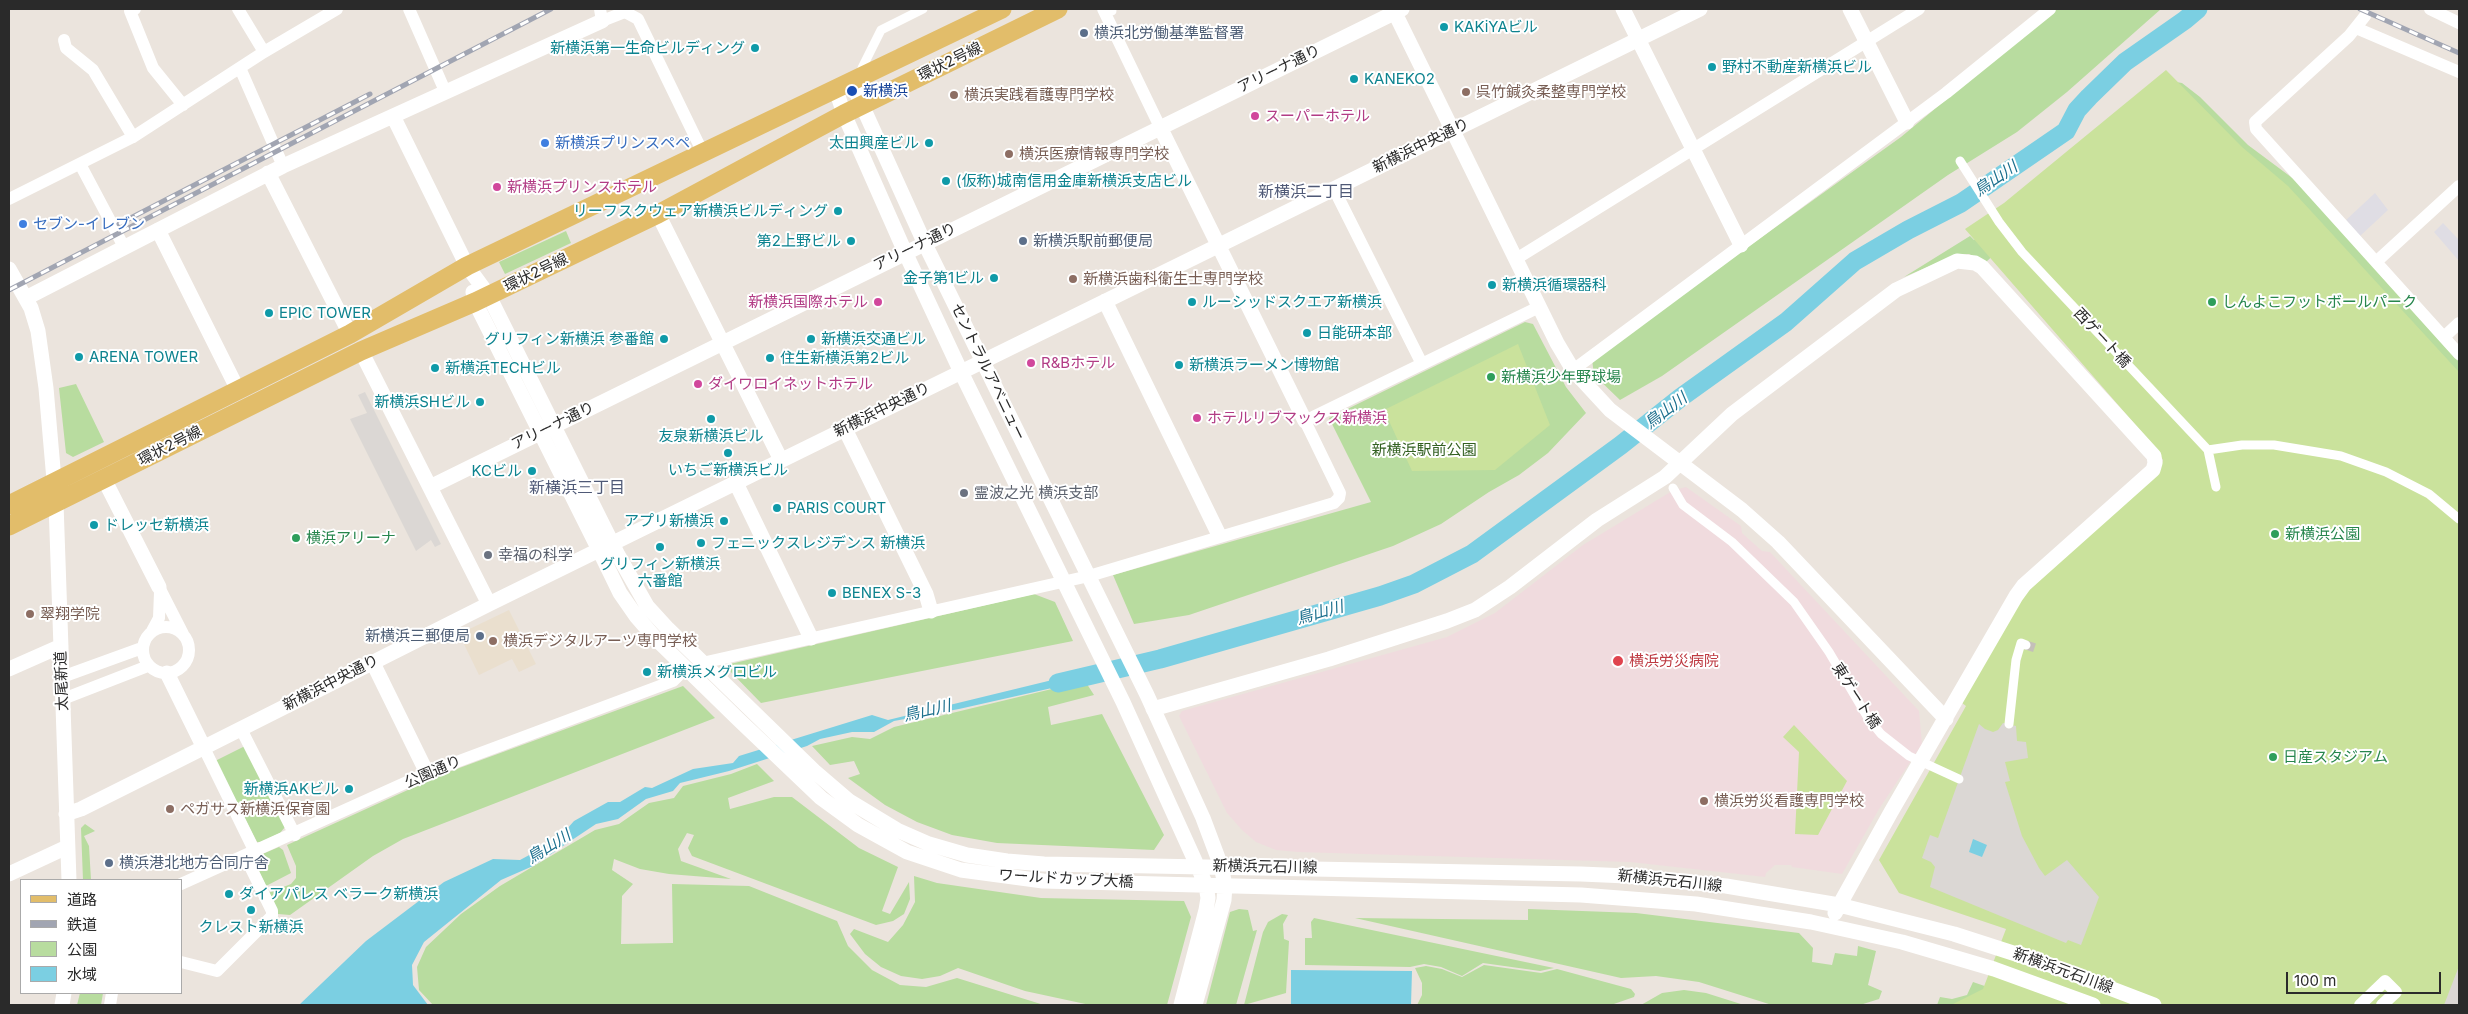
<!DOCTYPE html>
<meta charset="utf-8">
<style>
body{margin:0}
#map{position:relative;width:2468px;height:1014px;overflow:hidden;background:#ebe4dd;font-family:Inter,"Noto Sans JP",sans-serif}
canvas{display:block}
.frame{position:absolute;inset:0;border:10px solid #2a2a2a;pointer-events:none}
.legend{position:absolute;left:20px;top:879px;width:162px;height:115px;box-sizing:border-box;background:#fff;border:1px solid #aaa;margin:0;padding:6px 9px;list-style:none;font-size:15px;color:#2a2a2a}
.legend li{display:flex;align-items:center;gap:10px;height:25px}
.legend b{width:25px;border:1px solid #aaa}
.scale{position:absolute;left:2286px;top:972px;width:155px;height:22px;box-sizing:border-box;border:2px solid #2a2a2a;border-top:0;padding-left:6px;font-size:15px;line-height:18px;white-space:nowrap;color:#2a2a2a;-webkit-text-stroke:4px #fff;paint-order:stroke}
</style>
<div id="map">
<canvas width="2468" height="1014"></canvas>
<div class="frame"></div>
<ul class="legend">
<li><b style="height:6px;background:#e2bd6a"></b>道路</li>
<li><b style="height:6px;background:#a1a5b2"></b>鉄道</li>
<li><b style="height:14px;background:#b8dc9f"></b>公園</li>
<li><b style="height:14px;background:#7bcfe2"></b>水域</li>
</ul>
<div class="scale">100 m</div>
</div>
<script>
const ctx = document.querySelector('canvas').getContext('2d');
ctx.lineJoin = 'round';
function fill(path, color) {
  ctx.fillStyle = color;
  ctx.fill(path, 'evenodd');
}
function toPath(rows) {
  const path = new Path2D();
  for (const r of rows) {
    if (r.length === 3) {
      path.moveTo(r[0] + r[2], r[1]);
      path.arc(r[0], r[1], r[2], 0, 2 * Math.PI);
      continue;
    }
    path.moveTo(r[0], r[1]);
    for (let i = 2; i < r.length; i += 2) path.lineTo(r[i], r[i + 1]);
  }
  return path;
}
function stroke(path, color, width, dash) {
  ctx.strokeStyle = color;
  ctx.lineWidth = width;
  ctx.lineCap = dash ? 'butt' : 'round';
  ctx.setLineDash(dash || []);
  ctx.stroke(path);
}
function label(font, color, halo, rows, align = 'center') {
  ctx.font = font + ' Inter,"Noto Sans JP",sans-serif';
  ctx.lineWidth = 4;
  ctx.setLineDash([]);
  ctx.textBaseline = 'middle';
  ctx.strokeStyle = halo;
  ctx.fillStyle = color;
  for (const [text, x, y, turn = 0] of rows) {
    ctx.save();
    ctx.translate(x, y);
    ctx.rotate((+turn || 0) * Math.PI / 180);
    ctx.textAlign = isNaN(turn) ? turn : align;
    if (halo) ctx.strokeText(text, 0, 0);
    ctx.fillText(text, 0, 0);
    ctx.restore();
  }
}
fill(toPath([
 [2375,193,2388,210,2360,236,2346,220],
 [2443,223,2459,240,2459,261,2434,232]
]), '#dfdde4');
fill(toPath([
 [509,610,536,664,519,672,512,659,479,675,459,634]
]), '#eadfce');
fill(toPath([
 [1686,487,1741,526,1742,533,1762,551,1770,552,1919,711,1922,744,1879,809,1842,874,1792,867,1791,865,1775,865,1766,873,1765,877,1630,862,1298,852,1276,850,1256,842,1242,830,1227,813,1179,716,1182,711,1447,637,1495,613,1583,545,1672,491]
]), '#f0dbde');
fill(toPath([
 [2055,9,2161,9,2067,92,2017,132,1948,175,1662,376,1620,400,1594,375,1592,359,1901,137],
 [2176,82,2182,83,2200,97,2248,145,2295,180,2459,362,2459,392],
 [566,231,571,243,505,274,499,262],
 [1986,234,1999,250,1986,262,1969,254,1956,255,1904,277,1970,236,1974,240],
 [1525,322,1533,324,1566,387,1586,413,1548,453,1519,475,1489,492,1441,524,1393,546,1189,615,1134,624,1113,575,1371,502,1329,418],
 [76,384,104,442,73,457,66,453,59,388],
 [1034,594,1055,602,1073,641,761,703,728,669,730,664],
 [1085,681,1094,695,1048,707,1051,725,1102,714,1164,835,1154,850,997,843,952,835,917,822,885,805,848,778,860,774,854,761,830,765,812,746,852,737,870,739,894,727],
 [683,686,715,718,403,839,373,856,290,915,278,914,268,893,291,884,296,878,296,866,287,845,443,774],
 [245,746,285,827,280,833,261,842,257,842,215,761],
 [757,764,774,781,728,798,730,809,774,797,792,797,859,848,898,867,882,911,890,914,909,882,910,899,904,914,893,921,876,925,692,856,688,848,694,835,687,833,678,849,681,861,731,879,669,874,640,869,614,859,612,870,633,884,622,896,621,944,673,943,672,884,749,886,837,921,848,946,872,970,900,985,926,987,957,978,1044,1005,433,1005,419,990,417,967,426,947,461,914,500,886,595,830,619,824,649,803,674,798,683,786,731,774],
 [85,824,95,831,84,836,89,846,91,880,83,880,81,828],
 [279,847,283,850,291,873,266,886,253,858],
 [914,876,937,883,1041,898,1184,901,1191,917,1167,1005,1090,1005,1025,991,958,968,940,976,922,979,901,976,881,967,865,954,850,934,854,929,888,942,903,925,915,902],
 [1239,909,1248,910,1253,931,1257,930,1236,1005,1206,1005,1230,912],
 [1528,909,1636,913,1799,933,1813,948,1812,962,1832,965,1835,953,1857,956,1858,946,1876,951,1868,985,1882,991,1879,999,1860,1005,1772,1005,1699,982,1656,976,1621,978,1355,918,1528,920],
 [1282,914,1288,915,1283,924,1284,939,1289,941,1286,993,1244,1005,1263,932,1268,922],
 [1314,918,1554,968,1540,971,1483,963,1462,976,1441,967,1424,964,1410,967,1305,965,1305,938,1312,938,1311,922],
 [1484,965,1541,973,1557,969,1631,989,1635,994,1634,997,1611,1005,1417,1005,1422,995,1422,983,1415,968,1426,966,1442,969,1462,977],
 [1973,982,2040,1005,1937,1005,1940,997,1952,999,1967,995],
 [1684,990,1706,993,1744,1005,1641,1005,1662,993],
 [80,993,103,993,101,1005,77,1005]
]), '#b8dc9f');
fill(toPath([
 [2166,70,2242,147,2288,186,2459,372,2459,1005,1951,1005,1983,989,2006,929,1899,893,1879,860,1966,706,1962,703,2022,597,2162,464,2163,460,2153,445,1965,229,2004,203],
 [1518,344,1550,425,1495,470,1412,471,1384,410],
 [1794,725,1847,781,1818,835,1795,834,1799,752,1783,737]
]), '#cae29c');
fill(toPath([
 [365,392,441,544,435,547,431,540,416,551,350,419,367,413,358,395],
 [2003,723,2016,726,2017,741,2026,742,2028,758,2005,762,2010,781,2005,782,2022,836,2039,868,2045,876,2067,860,2099,897,2081,945,2068,940,2066,943,1930,887,1935,867,1931,862,1922,858,1930,835,1938,838,1979,724,1985,729,1993,732,1998,730],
 [2459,966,2459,1005,2444,1005]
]), '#dbd7d4');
fill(toPath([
 [1081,673,1083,681,959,709,894,721,874,732,852,732,820,739,807,746,729,771,680,783,673,791,646,799,618,819,596,824,533,866,501,880,424,942,412,965,413,985,428,1005,299,1005,366,941,444,882,493,859,520,860,557,840,574,821,608,802,620,802,645,787,652,788,693,769,733,763,739,756,872,715,888,720],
 [1973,839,1987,845,1982,857,1969,852],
 [1291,970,1412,971,1411,1005,1291,1005]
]), '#7bcfe2');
stroke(toPath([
 [1058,683,1160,659,1380,596,1414,584,1472,554,1621,445,1680,398,1786,322,1855,261,1908,230,1961,203,2066,131,2077,110,2089,97,2125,62,2185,20,2198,9]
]), '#7bcfe2', 19);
stroke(toPath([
 [2026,645,2038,649]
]), '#c4bfb9', 9, [9, 4.5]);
stroke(toPath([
 [1111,9,1112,11],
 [862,68,881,30,923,9],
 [1960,161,1999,222,2022,252,2208,450],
 [2216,487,2208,450,2242,445,2274,445,2341,456,2386,472,2429,494,2459,519],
 [1673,488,1683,505,1732,542,1794,602,1829,652,1868,718,1881,734,1909,756,1959,779],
 [2009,724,2016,660,2021,643,2026,645]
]), '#fff', 9);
stroke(toPath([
 [135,9,130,11,153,68,183,105],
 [238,9,264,52],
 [409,9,445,91],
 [600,9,602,21,625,12,638,19,703,153],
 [1103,9,1160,127],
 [2430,9,2459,23],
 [2365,16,2349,36,2255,122,2256,129,2459,354],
 [2356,28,2459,72],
 [64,40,66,48,93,70,133,137],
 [240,68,283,166],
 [80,164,124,247],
 [1334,189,1422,364],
 [9,199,133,137,264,52,337,9],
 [1516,259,1919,9],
 [2376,262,2459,186],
 [2444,337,2459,323],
 [1573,370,1946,93,2050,9],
 [159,587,183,634],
 [166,650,23],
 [152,631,159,618,160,592],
 [702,663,1089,576,1334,503,1339,498,1340,493,1305,421,1539,307],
 [62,677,142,648],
 [63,699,148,666],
 [241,729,295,835],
 [204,748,255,852],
 [181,884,427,773,673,681,686,668],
 [181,962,217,971,272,916,272,911,245,856],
 [110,1005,112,993],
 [2360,1005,2385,981,2396,992,2382,1005]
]), '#fff', 12);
stroke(toPath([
 [1393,9,1557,343,1573,370,1610,410,1742,510,1778,542,1946,719],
 [1623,9,1741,245],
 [1850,9,1907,122],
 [852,83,924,242,1147,695,1203,818,1221,866,1225,885,1224,900,1195,1005],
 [836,90,844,114,905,252,961,372,1123,702,1206,885,1208,898,1206,910,1181,1005],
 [393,116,467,266,489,296,618,555,647,606,668,629,814,771,849,801,897,830,929,844,967,855,1007,861,1044,864,1581,874,1627,876,1726,886,1839,905,1954,934,2047,964,2154,1005],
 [1160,127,1305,421],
 [268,173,350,334],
 [658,214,781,460],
 [158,230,238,390],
 [9,269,31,308,38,331,46,388,56,503,69,880],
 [473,292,475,302,599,550,620,593,636,616,656,639,739,720,821,798,858,825,907,852,961,870,1043,881,1581,895,1696,904,1811,922,1902,942,1994,969,2093,1005],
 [26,298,283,166,602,21],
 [1105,301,1219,535],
 [361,351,489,604],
 [845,429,926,594,931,611],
 [104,479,159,587],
 [736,483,811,638],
 [430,487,1402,9],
 [373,663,427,773],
 [9,669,61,646],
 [167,673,204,748],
 [1153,709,1329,659,1447,621,1475,610,1510,587,1597,520,1665,477,1732,414,1896,290,1957,261,1975,263,1982,267,2154,456,2155,463,2153,470,2024,585,2016,596,1891,812,1835,913],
 [66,814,81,809,171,764,489,604,1700,9],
 [9,874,67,847],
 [62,1005,64,993]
]), '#fff', 15);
stroke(toPath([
 [9,505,350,334,467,266,1002,9],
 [9,526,361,351,475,302,658,214,844,114,1058,9]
]), '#e2bd6a', 19);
const rail = toPath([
 [2360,9,2459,53],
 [119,224,370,94],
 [9,290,551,9]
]);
stroke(rail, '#a1a5b2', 5);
stroke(rail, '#fff', 3, [9]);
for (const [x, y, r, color] of [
 [1444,27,5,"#0f9aa8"],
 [1084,33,5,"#5c6f8a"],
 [755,48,5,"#0f9aa8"],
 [1712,67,5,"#0f9aa8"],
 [1354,79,5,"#0f9aa8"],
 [852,91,6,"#1a4fb4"],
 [1466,92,5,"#8d6e63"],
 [954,95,5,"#8d6e63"],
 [1255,116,5,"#d1479c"],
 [545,143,5,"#3f7fe0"],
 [929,143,5,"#0f9aa8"],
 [1009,154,5,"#8d6e63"],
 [946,181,5,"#0f9aa8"],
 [497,187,5,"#d1479c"],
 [838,211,5,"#0f9aa8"],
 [23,224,5,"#3f7fe0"],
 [851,241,5,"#0f9aa8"],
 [1023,241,5,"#5c6f8a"],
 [994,278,5,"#0f9aa8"],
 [1073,279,5,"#8d6e63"],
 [1492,285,5,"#0f9aa8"],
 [878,302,5,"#d1479c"],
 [1192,302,5,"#0f9aa8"],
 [2212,302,5,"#2e9e5b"],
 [269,313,5,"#0f9aa8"],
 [1307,333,5,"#0f9aa8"],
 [664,339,5,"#0f9aa8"],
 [811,339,5,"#0f9aa8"],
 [79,357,5,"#0f9aa8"],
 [770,358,5,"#0f9aa8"],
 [1031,363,5,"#d1479c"],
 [1179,365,5,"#0f9aa8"],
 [435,368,5,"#0f9aa8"],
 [1491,377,5,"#2e9e5b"],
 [698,384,5,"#d1479c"],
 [480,402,5,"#0f9aa8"],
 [1197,418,5,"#d1479c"],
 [711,419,5,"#0f9aa8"],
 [728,453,5,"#0f9aa8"],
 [532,471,5,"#0f9aa8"],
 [964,493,5,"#6b7280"],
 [777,508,5,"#0f9aa8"],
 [724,521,5,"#0f9aa8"],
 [94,525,5,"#0f9aa8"],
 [2275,534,5,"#2e9e5b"],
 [296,538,5,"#2e9e5b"],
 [701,543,5,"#0f9aa8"],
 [660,547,5,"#0f9aa8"],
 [488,555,5,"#6b7280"],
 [832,593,5,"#0f9aa8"],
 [30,614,5,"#8d6e63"],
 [480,636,5,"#5c6f8a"],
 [493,641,5,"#8d6e63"],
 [1618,661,6,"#e0444e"],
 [647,672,5,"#0f9aa8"],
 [2273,757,5,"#2e9e5b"],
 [349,789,5,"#0f9aa8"],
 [1704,801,5,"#8d6e63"],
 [170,809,5,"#8d6e63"],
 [109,863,5,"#5c6f8a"],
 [229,894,5,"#0f9aa8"],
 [251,910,5,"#0f9aa8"]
]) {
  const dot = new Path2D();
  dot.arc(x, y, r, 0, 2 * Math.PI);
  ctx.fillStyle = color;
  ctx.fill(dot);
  stroke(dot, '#fff', 2);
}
label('15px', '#0d838f', '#fff', [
 ["KAKiYAビル",1454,27],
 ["新横浜第一生命ビルディング",745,48,"right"],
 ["野村不動産新横浜ビル",1722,67],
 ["KANEKO2",1364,79],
 ["太田興産ビル",919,143,"right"],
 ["(仮称)城南信用金庫新横浜支店ビル",956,181],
 ["リーフスクウェア新横浜ビルディング",828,211,"right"],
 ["第2上野ビル",841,241,"right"],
 ["金子第1ビル",984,278,"right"],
 ["新横浜循環器科",1502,285],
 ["ルーシッドスクエア新横浜",1202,302],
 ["EPIC TOWER",279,313],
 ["日能研本部",1317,333],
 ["グリフィン新横浜 参番館",654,339,"right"],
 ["新横浜交通ビル",821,339],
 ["ARENA TOWER",89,357],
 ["住生新横浜第2ビル",780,358],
 ["新横浜ラーメン博物館",1189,365],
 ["新横浜TECHビル",445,368],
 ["新横浜SHビル",470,402,"right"],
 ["友泉新横浜ビル",711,436,"center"],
 ["いちご新横浜ビル",728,470,"center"],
 ["KCビル",522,471,"right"],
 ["PARIS COURT",787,508],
 ["アプリ新横浜",714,521,"right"],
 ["ドレッセ新横浜",104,525],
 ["フェニックスレジデンス 新横浜",711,543],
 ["グリフィン新横浜",660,564,"center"],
 ["六番館",660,581,"center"],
 ["BENEX S-3",842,593],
 ["新横浜メグロビル",657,672],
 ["新横浜AKビル",339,789,"right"],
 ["ダイアパレス ベラーク新横浜",239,894],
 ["クレスト新横浜",251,927,"center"]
], 'left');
label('15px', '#4e5e75', '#fff', [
 ["横浜北労働基準監督署",1094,33],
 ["新横浜駅前郵便局",1033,241],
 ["新横浜三郵便局",470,636,"right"],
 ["横浜港北地方合同庁舎",119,863]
], 'left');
label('15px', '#2a2a2a', '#fff', [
 ["環状2号線",950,62,-26],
 ["アリーナ通り",1279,69,-26],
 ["新横浜中央通り",1421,146,-26],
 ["アリーナ通り",915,247,-26],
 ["環状2号線",536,273,-26],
 ["西ゲート橋",2102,338,47],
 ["セントラルアベニュー",988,372,64],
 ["新横浜中央通り",882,410,-26],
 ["アリーナ通り",553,426,-26],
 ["環状2号線",170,446,-27],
 ["太尾新道",62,681,-92],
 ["新横浜中央通り",331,683,-27],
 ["東ゲート橋",1856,696,57],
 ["公園通り",433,772,-23],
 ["新横浜元石川線",1265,867,1],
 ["ワールドカップ大橋",1066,879,3],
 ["新横浜元石川線",1670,881,6],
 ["新横浜元石川線",2063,971,20]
]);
label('15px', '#164399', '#fff', [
 ["新横浜",863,91]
], 'left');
label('15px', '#785e54', '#fff', [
 ["呉竹鍼灸柔整専門学校",1476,92],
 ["横浜実践看護専門学校",964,95],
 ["横浜医療情報専門学校",1019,154],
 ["新横浜歯科衛生士専門学校",1083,279],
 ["翠翔学院",40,614],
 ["横浜デジタルアーツ専門学校",503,641],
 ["横浜労災看護専門学校",1714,801],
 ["ペガサス新横浜保育園",180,809]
], 'left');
label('15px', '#b23c85', '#fff', [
 ["スーパーホテル",1265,116],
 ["新横浜プリンスホテル",507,187],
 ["新横浜国際ホテル",868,302,"right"],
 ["R&Bホテル",1041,363],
 ["ダイワロイネットホテル",708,384],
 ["ホテルリブマックス新横浜",1207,418]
], 'left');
label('15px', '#366cbe', '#fff', [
 ["新横浜プリンスペペ",555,143],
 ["セブン-イレブン",33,224]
], 'left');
label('15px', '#27864d', '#fff', [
 ["しんよこフットボールパーク",2222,302],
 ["新横浜少年野球場",1501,377],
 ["新横浜公園",2285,534],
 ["横浜アリーナ",306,538],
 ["日産スタジアム",2283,757]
], 'left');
label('15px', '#336021', '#fff', [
 ["新横浜駅前公園",1424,450]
]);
label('15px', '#5b616d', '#fff', [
 ["霊波之光 横浜支部",974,493],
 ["幸福の科学",498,555]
], 'left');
label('15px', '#be3a42', '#fff', [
 ["横浜労災病院",1629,661]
], 'left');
label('italic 16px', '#1b6f8d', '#fff', [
 ["鳥山川",1996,179,-34],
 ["鳥山川",1666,411,-37],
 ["鳥山川",1320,613,-16],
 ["鳥山川",927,711,-13],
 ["鳥山川",549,847,-32]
]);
label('16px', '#4f5976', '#fff', [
 ["新横浜二丁目",1306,192],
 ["新横浜三丁目",577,488]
]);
</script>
